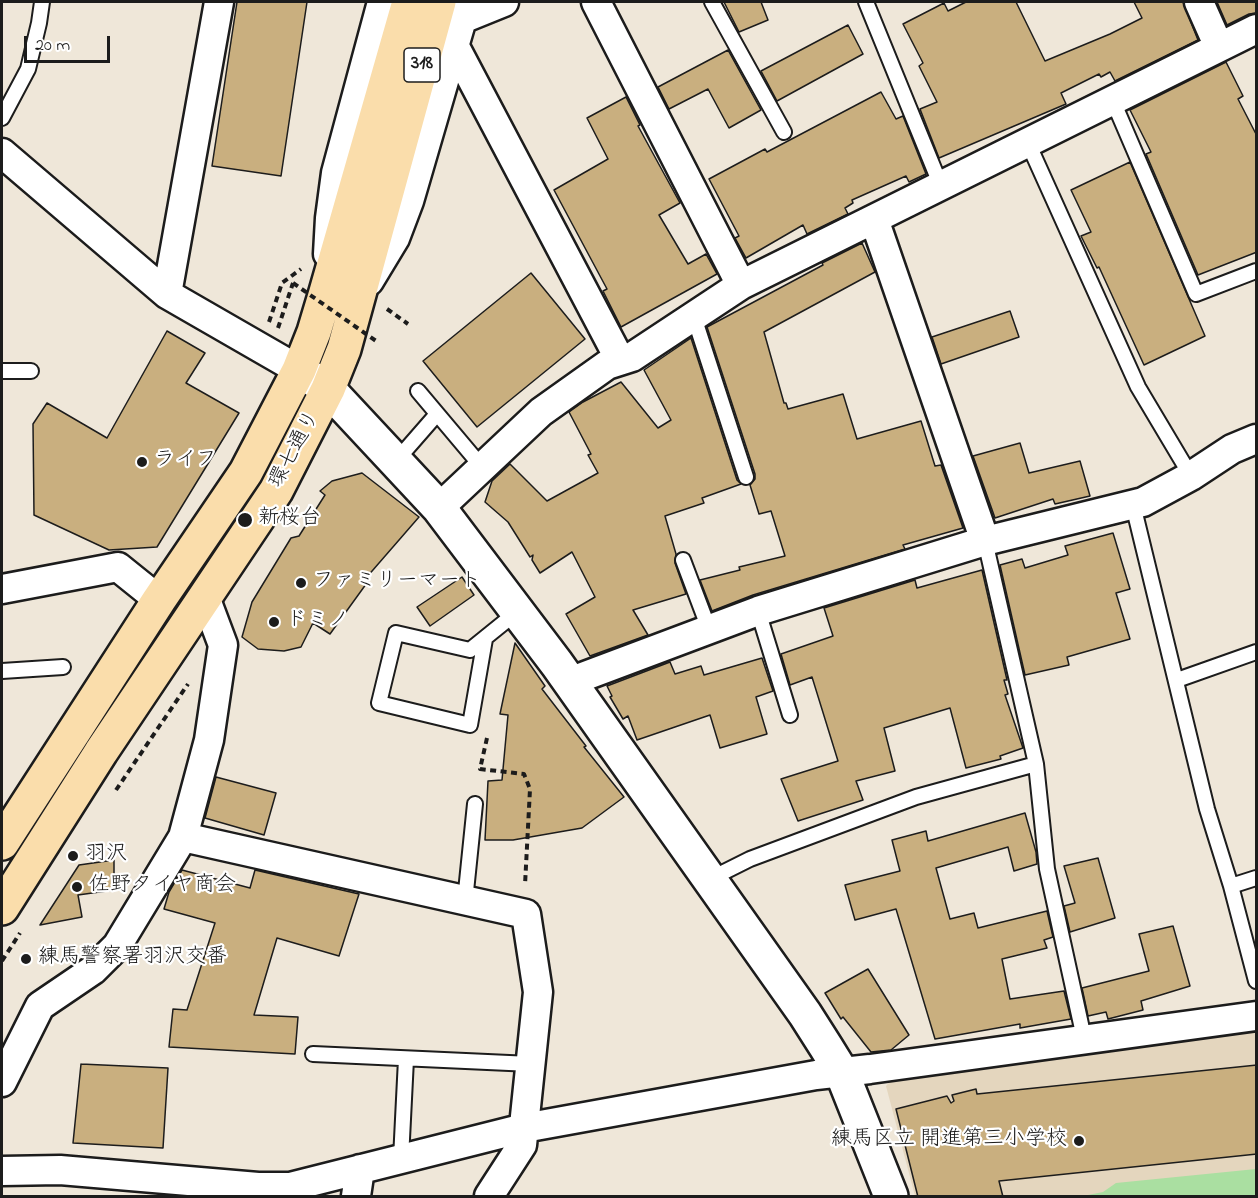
<!DOCTYPE html>
<meta charset="utf-8">
<style>
body{margin:0}
#map{position:relative;width:1258px;height:1198px;overflow:hidden;background:#efe7d9;font-family:"Indie Flower",sans-serif}
canvas{display:block}
.frame{position:absolute;inset:0;border:3px solid #1c1c1c;pointer-events:none}
.scale{position:absolute;left:24px;top:36px;width:86px;height:27px;box-sizing:border-box;border:3px solid #1c1c1c;border-top:0;padding-left:8px;font-size:18px;line-height:21px;white-space:nowrap;color:#1c1c1c;-webkit-text-stroke:4px #fff;paint-order:stroke}
</style>
<div id="map">
<canvas width="1258" height="1198"></canvas>
<div class="frame"></div>
<div class="scale">20 m</div>
</div>
<script>
const ctx = document.querySelector('canvas').getContext('2d');
ctx.lineJoin = 'round';
function fill(path, color) {
  ctx.fillStyle = color;
  ctx.fill(path, 'evenodd');
}
function toPath(rows) {
  const path = new Path2D();
  for (const r of rows) {
    path.moveTo(r[0], r[1]);
    for (let i = 2; i < r.length; i += 2) path.lineTo(r[i], r[i + 1]);
  }
  return path;
}
function stroke(path, color, width, dash) {
  ctx.strokeStyle = color;
  ctx.lineWidth = width;
  ctx.lineCap = dash ? 'butt' : 'round';
  ctx.setLineDash(dash || []);
  ctx.stroke(path);
}
function label(font, color, halo, rows, align = 'center') {
  ctx.font = font + ' "Indie Flower","Klee One",sans-serif';
  ctx.lineWidth = 4.5;
  ctx.setLineDash([]);
  ctx.textBaseline = 'middle';
  ctx.strokeStyle = halo;
  ctx.fillStyle = color;
  for (const [text, x, y, turn = 0] of rows) {
    ctx.save();
    ctx.translate(x, y);
    ctx.rotate((+turn || 0) * Math.PI / 180);
    ctx.textAlign = isNaN(turn) ? turn : align;
    if (halo) ctx.strokeText(text, 0, 0);
    ctx.fillText(text, 0, 0);
    ctx.restore();
  }
}
fill(toPath([
 [1256,1028,1256,1196,915,1196,886,1086,894,1077]
]), '#e4d6be');
fill(toPath([
 [1256,1169,1256,1196,1083,1196,1103,1192,1116,1183]
]), '#aadfa1');
const building = toPath([
 [237,2,307,2,281,176,212,166,237,2],
 [724,2,761,2,768,20,739,32,724,2],
 [966,2,1016,2,1045,61,1110,34,1142,18,1134,2,1183,2,1198,40,1115,81,1110,72,1101,77,1099,74,1061,93,1066,104,939,158,920,109,937,102,919,66,923,63,903,24,944,3,948,11,966,2],
 [1217,2,1257,2,1257,13,1249,14,1227,25,1217,2],
 [848,25,863,54,777,101,761,71,848,25],
 [728,50,761,110,729,128,708,89,669,109,658,87,728,50],
 [1226,62,1243,96,1238,99,1257,136,1257,252,1198,275,1146,154,1151,152,1130,110,1226,62],
 [881,92,896,119,903,116,926,174,909,182,906,176,852,200,853,203,845,208,848,214,807,234,803,225,746,258,735,238,739,236,709,179,765,149,767,152,881,92],
 [626,97,640,125,638,126,680,203,659,215,688,264,706,254,717,274,621,327,603,291,607,289,554,190,608,159,587,118,626,97],
 [1130,162,1205,336,1144,365,1099,267,1097,268,1081,236,1091,232,1071,190,1130,162],
 [862,243,875,272,764,332,784,403,786,403,788,409,843,394,857,439,921,421,935,466,941,465,963,528,903,545,905,549,753,595,712,611,700,580,740,570,739,567,785,556,771,511,759,514,750,485,755,479,755,474,707,327,823,265,822,263,862,243],
 [531,273,585,339,477,427,423,361,531,273],
 [1010,311,1019,337,941,364,932,337,1010,311],
 [167,331,205,353,186,383,239,413,157,547,109,550,34,515,33,424,47,403,107,438,167,331],
 [691,338,737,480,741,484,702,498,704,503,665,516,676,554,675,563,686,594,633,610,648,635,590,656,566,614,595,597,572,552,540,573,532,560,533,555,530,557,508,522,485,502,492,481,510,464,547,501,598,473,588,455,591,454,569,412,583,402,621,382,658,428,671,420,644,370,691,338],
 [1020,443,1029,473,1080,461,1090,496,1055,504,1053,499,995,518,973,456,1020,443],
 [362,473,419,517,366,578,369,580,330,634,313,623,301,647,284,651,258,649,242,637,252,602,291,538,299,536,325,495,320,491,332,481,362,473],
 [1113,533,1130,589,1116,593,1130,639,1067,657,1069,665,1025,675,1000,565,1022,559,1025,568,1068,555,1065,546,1113,533],
 [982,570,1007,680,1004,680,1008,694,1005,695,1023,748,1000,756,1001,759,966,768,950,708,884,728,895,771,856,781,863,800,798,821,781,779,838,761,812,677,790,685,781,654,833,636,824,608,915,580,917,588,982,570],
 [462,577,474,595,430,626,417,607,462,577],
 [515,643,545,686,542,689,586,746,584,747,624,797,582,828,513,840,485,840,488,781,502,780,508,715,500,714,515,643],
 [762,658,773,691,756,697,767,734,720,748,710,715,637,740,628,716,623,719,610,697,612,696,607,686,670,662,675,674,701,666,704,675,762,658],
 [216,777,276,793,264,835,205,818,216,777],
 [1025,813,1036,852,1037,864,1014,871,1008,847,936,868,950,919,974,913,978,928,1047,911,1053,937,1044,940,1047,948,1002,959,1010,999,1064,991,1071,1019,1020,1028,1020,1024,935,1039,896,909,855,920,845,885,900,871,892,840,926,831,928,841,1025,813],
 [1098,858,1115,918,1070,932,1064,906,1075,903,1064,866,1098,858],
 [114,860,114,890,78,895,82,917,40,925,79,865,114,860],
 [182,870,250,888,255,870,359,894,339,956,277,938,254,1015,298,1017,295,1054,169,1047,173,1009,187,1010,215,923,164,909,169,892,182,870],
 [1173,926,1190,986,1141,1001,1143,1010,1108,1019,1106,1012,1088,1016,1082,988,1149,971,1139,934,1173,926],
 [868,969,909,1035,891,1050,871,1052,843,1017,841,1019,825,993,868,969],
 [81,1064,168,1068,163,1148,73,1143,81,1064],
 [1257,1065,1257,1154,999,1181,1003,1197,918,1197,896,1109,947,1096,951,1103,954,1101,952,1095,976,1089,977,1094,1257,1065]
]);
fill(building, '#c9af7f');
stroke(building, '#1c1c1c', 1.5);
const service = toPath([
 [712,2,784,132],
 [866,2,941,186],
 [1113,101,1196,294,1256,271],
 [2,118,28,69,39,23,42,2],
 [1028,143,1138,387,1191,476],
 [694,317,746,477],
 [2,371,31,371],
 [418,391,482,467],
 [396,461,437,414],
 [1133,505,1207,809,1231,886,1256,981],
 [985,541,1036,764,1047,869,1084,1038],
 [683,560,709,629],
 [758,611,790,715],
 [485,639,470,725,379,703,396,633,470,650,517,612],
 [2,671,63,667],
 [1177,680,1256,652],
 [710,879,750,859,916,797,1036,764],
 [1231,886,1256,878],
 [465,901,475,804],
 [313,1054,531,1064],
 [401,1159,406,1059]
]);
const minor = toPath([
 [596,2,741,285],
 [1199,2,1219,47],
 [462,19,504,2],
 [454,45,620,360],
 [2,153,167,294,299,370],
 [874,219,985,541],
 [328,254,330,218,336,173,382,2],
 [369,281,395,238,409,201,467,2],
 [167,294,219,2],
 [439,508,541,412,607,365,632,357,741,285,1256,29],
 [2,589,118,567,159,600],
 [569,682,758,611,985,541,1143,502,1191,476,1232,449,1256,439],
 [183,837,526,914,538,992,522,1145,489,1196],
 [2,1082,40,1006,93,970,117,946,183,837,209,740,223,645,205,597],
 [2,1171,60,1170,258,1187,290,1187,524,1128,816,1075,870,1069,1256,1016],
 [356,1196,360,1169]
]);
const tertiary = toPath([
 [299,370,328,389,439,508,557,664,805,1014,826,1047,842,1073,891,1196]
]);
const primary = toPath([
 [2,843,159,600,246,472,299,370,314,332,326,292,409,2],
 [2,908,101,752,276,491,328,389,344,349,439,2]
]);
stroke(service, '#1c1c1c', 18);
stroke(minor, '#1c1c1c', 33);
stroke(tertiary, '#1c1c1c', 38);
stroke(primary, '#1c1c1c', 38);
stroke(toPath([
 [387,309,408,324],
 [269,322,282,283,301,269],
 [278,328,293,283],
 [487,738,480,769,524,774,530,789,525,885],
 [116,790,188,684],
 [2,961,20,933]
]), '#1c1c1c', 4, [6, 4.5]);
stroke(service, '#fff', 14);
stroke(minor, '#fff', 28);
stroke(tertiary, '#fff', 33);
stroke(primary, '#faddab', 33);
stroke(toPath([
 [293,283,379,343]
]), '#1c1c1c', 4, [6, 4.5]);
for (const [x, y, r, color] of [
 [142,462,6,"#1c1c1c"],
 [245,520,8,"#1c1c1c"],
 [301,583,6,"#1c1c1c"],
 [274,622,6,"#1c1c1c"],
 [73,856,6,"#1c1c1c"],
 [77,887,6,"#1c1c1c"],
 [26,959,6,"#1c1c1c"],
 [1079,1141,6,"#1c1c1c"]
]) {
  const dot = new Path2D();
  dot.arc(x, y, r, 0, 2 * Math.PI);
  ctx.fillStyle = color;
  ctx.fill(dot);
  stroke(dot, '#fff', 2);
}
for (const [x, y, w] of [
 [422,65,36]
]) {
  const box = new Path2D();
  box.roundRect(x - w / 2, y - 17, w, 34, 4.5);
  ctx.fillStyle = '#fff';
  ctx.fill(box);
  stroke(box, '#1c1c1c', 1.5);
}
label('bold 20px', '#1c1c1c', null, [
 ["318",422,65]
]);
label('21px', '#1c1c1c', '#fff', [
 ["環七通り",296,450,-62]
]);
label('21px', '#1c1c1c', '#fff', [
 ["ライフ",154,462],
 ["新桜台",258,520],
 ["ファミリーマート",313,583],
 ["ドミノ",286,622],
 ["羽沢",85,856],
 ["佐野タイヤ商会",89,887],
 ["練馬警察署羽沢交番",38,959],
 ["練馬区立 開進第三小学校",1067,1141,"right"]
], 'left');
</script>
